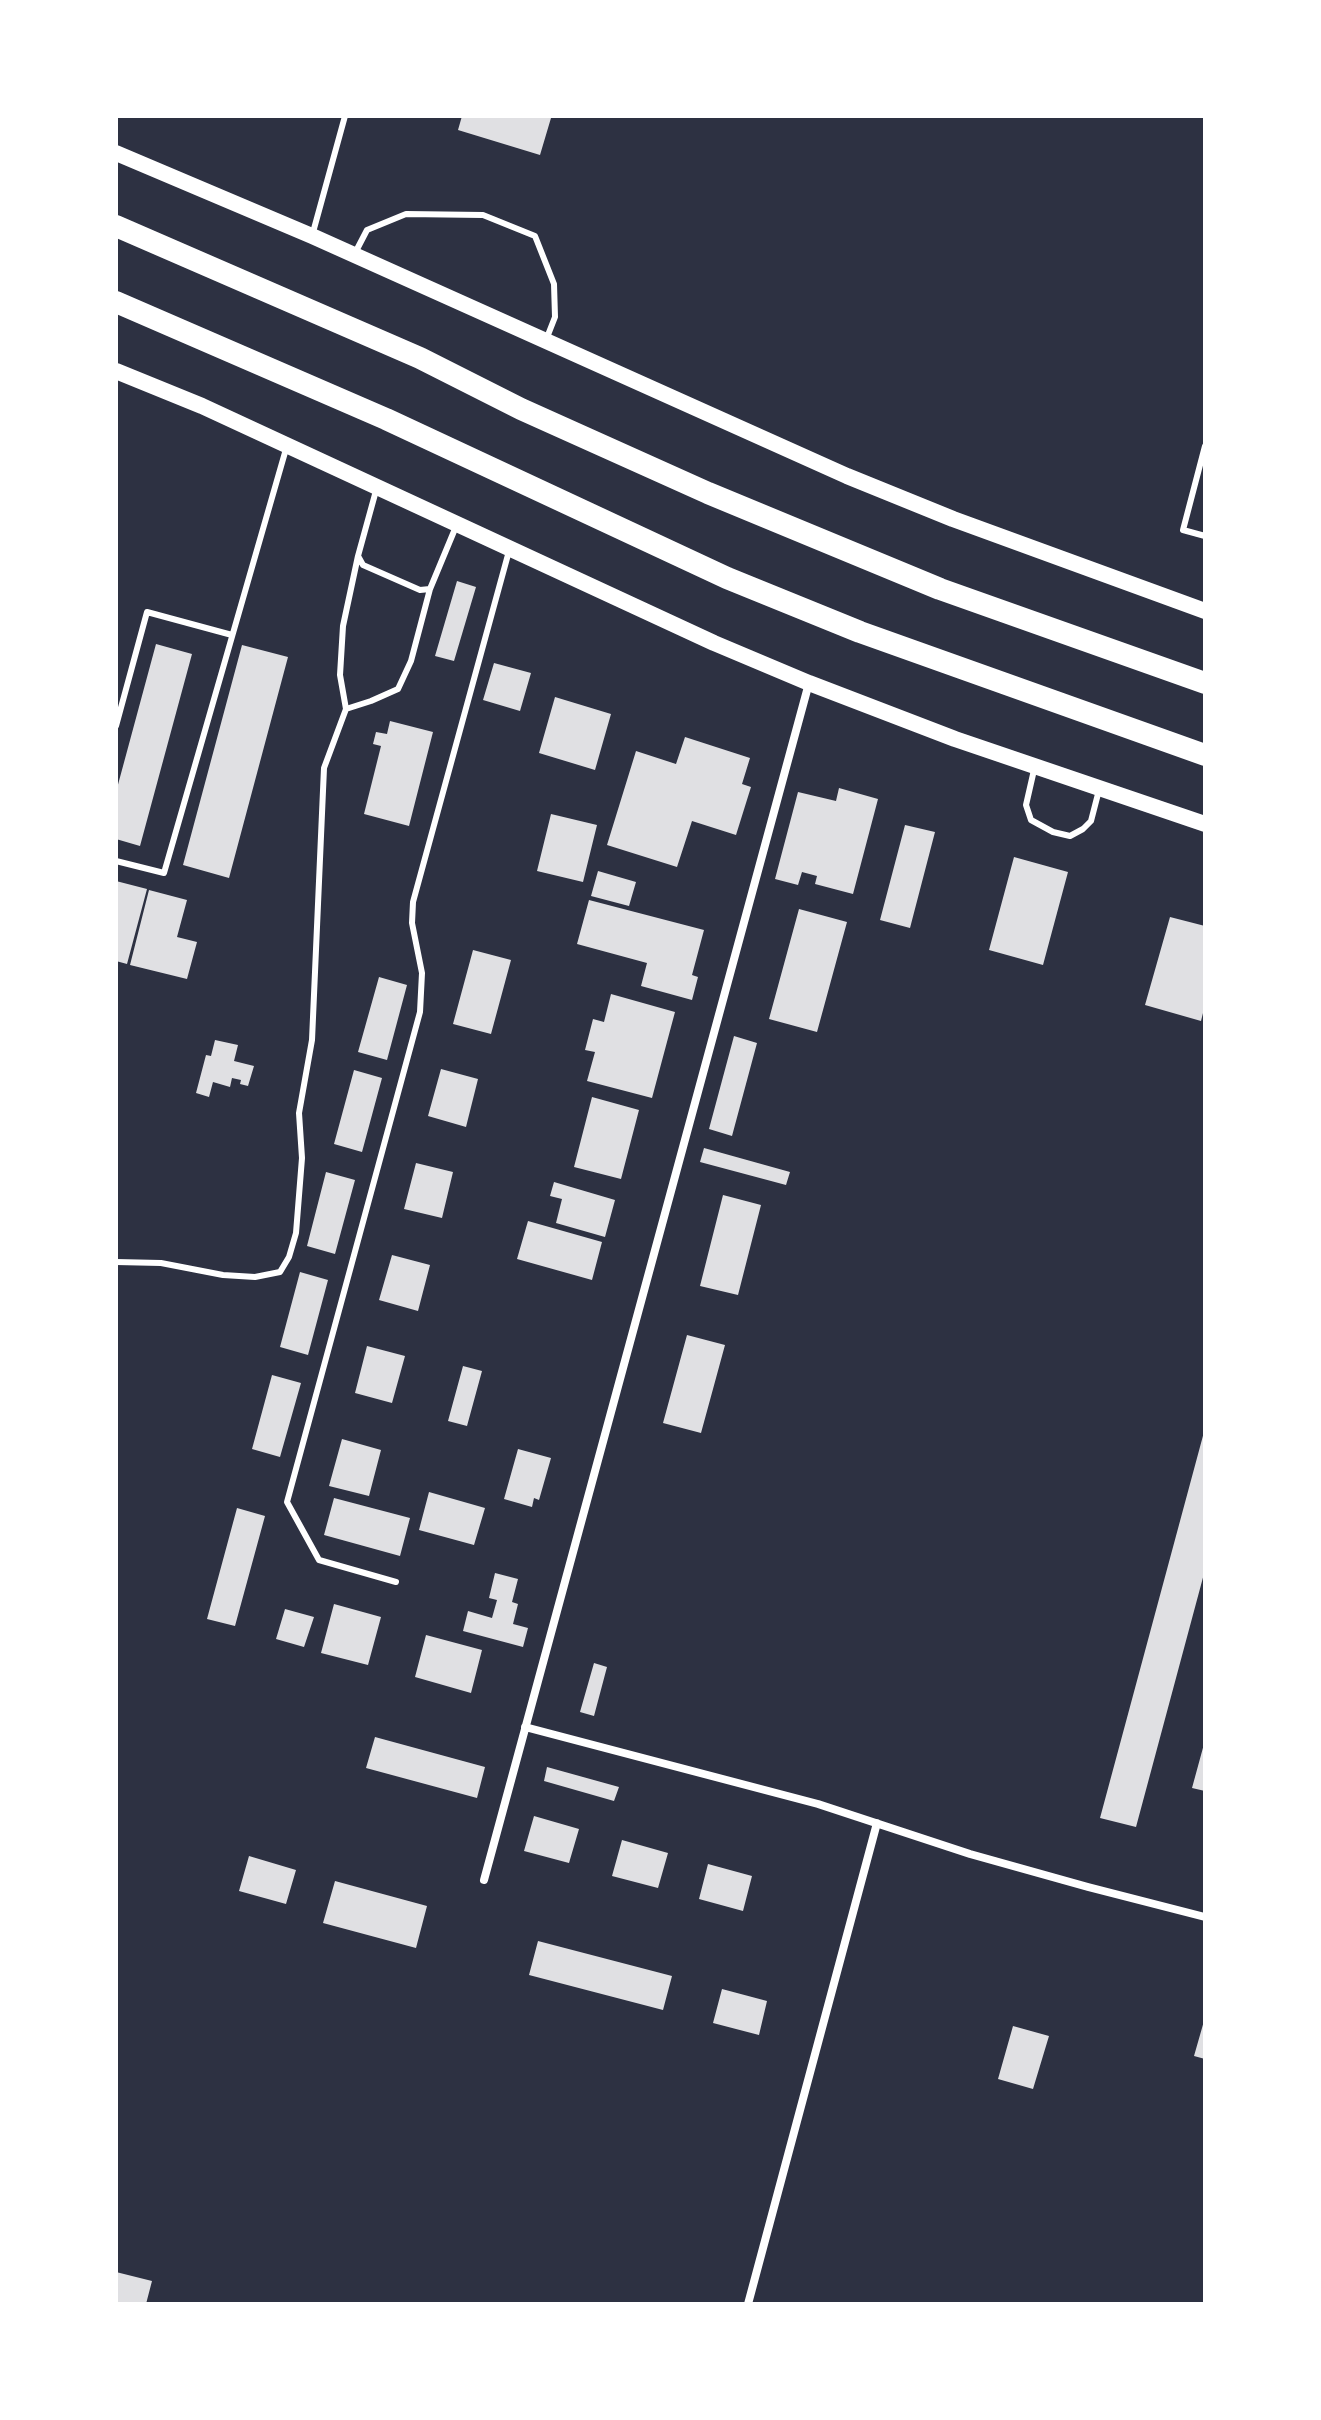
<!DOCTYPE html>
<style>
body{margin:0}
#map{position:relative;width:1321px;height:2420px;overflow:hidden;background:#2d3142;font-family:"Public Sans",sans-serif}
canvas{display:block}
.frame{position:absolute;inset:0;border:118px solid #fff;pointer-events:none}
</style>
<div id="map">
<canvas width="1321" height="2420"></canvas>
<div class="frame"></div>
</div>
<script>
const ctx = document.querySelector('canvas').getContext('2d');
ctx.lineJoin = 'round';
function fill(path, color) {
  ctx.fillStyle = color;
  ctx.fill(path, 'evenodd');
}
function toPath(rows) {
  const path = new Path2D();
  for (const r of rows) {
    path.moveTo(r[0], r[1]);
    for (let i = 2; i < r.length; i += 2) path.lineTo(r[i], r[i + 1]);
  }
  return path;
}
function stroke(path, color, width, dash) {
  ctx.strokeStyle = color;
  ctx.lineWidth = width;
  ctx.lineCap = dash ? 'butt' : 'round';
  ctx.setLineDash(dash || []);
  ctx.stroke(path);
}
fill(toPath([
 [462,116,543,116,551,118,540,155,458,130],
 [457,581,476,587,454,661,435,656],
 [156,644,192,654,140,846,116,839,116,792],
 [242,645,288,657,229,878,183,865],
 [494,663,531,673,520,711,483,700],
 [555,697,611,714,595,770,539,753],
 [390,721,433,732,409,826,364,814,381,746,373,744,376,732,387,734],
 [685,737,750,758,742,784,751,787,736,835,692,821,677,867,607,845,636,751,676,764],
 [839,788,878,799,853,894,815,884,817,876,802,872,798,885,775,879,798,792,836,801],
 [551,814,597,825,583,882,537,871],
 [905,825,935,832,910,928,880,920],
 [1014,857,1068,872,1043,965,989,950],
 [598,871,636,882,629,906,591,896],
 [116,881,147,889,127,964,116,961],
 [149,890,187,900,177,937,197,942,187,979,130,965],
 [589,900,704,930,692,975,698,977,692,1000,641,986,647,963,577,944],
 [799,909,847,922,817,1032,769,1019],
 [1170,917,1205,926,1205,1005,1201,1021,1145,1005],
 [473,950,511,960,491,1034,453,1024],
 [379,977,407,985,387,1060,358,1052],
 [611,994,675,1012,652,1098,587,1081,595,1052,585,1050,593,1019,604,1022],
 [734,1036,757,1043,732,1136,709,1129],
 [215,1040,238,1045,234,1061,254,1066,248,1086,240,1084,241,1080,232,1078,230,1087,213,1082,209,1097,196,1093,206,1055,211,1056],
 [441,1069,478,1079,466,1127,428,1116],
 [354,1070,382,1078,362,1152,334,1144],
 [592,1097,639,1110,621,1179,574,1167],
 [704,1148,790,1172,786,1185,700,1162],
 [416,1163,453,1172,442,1218,404,1209],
 [326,1172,355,1180,335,1254,307,1246],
 [554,1182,615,1200,605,1237,556,1223,562,1199,550,1196],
 [723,1195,761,1205,738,1295,700,1286],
 [528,1221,602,1242,592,1280,517,1259],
 [392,1255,430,1265,418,1311,379,1300],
 [300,1272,328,1280,308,1355,280,1347],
 [687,1335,725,1345,701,1433,663,1423],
 [367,1346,405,1356,392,1403,355,1393],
 [463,1366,482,1371,467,1426,448,1421],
 [272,1375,301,1383,280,1457,252,1449],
 [1204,1432,1205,1570,1136,1827,1100,1818],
 [342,1439,381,1450,369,1496,329,1486],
 [518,1449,551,1458,539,1500,534,1498,532,1507,504,1499],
 [429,1492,485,1508,474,1545,419,1530],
 [334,1498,410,1518,400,1556,324,1535],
 [237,1508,265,1516,235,1626,207,1619],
 [495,1573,518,1579,512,1602,518,1604,513,1624,528,1628,523,1647,463,1631,468,1611,492,1618,497,1600,489,1598],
 [334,1604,381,1617,368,1665,321,1653],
 [285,1609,314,1617,304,1647,276,1639],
 [426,1635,482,1650,471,1693,415,1677],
 [594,1663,607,1667,594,1716,580,1712],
 [375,1737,485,1767,477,1798,366,1768],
 [1204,1744,1205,1744,1205,1791,1192,1788],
 [547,1767,619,1787,614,1801,544,1781],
 [534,1816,579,1829,569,1863,524,1851],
 [622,1840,668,1853,658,1888,612,1876],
 [249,1856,296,1870,286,1904,239,1891],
 [708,1864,752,1876,743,1911,699,1899],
 [335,1881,427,1906,416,1948,323,1923],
 [538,1941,672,1976,663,2010,529,1975],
 [722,1989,767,2001,759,2035,713,2023],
 [1204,2021,1205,2021,1205,2059,1194,2056],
 [1013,2026,1049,2036,1033,2089,998,2079],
 [116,2272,152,2281,146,2304,116,2304]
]), '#e0e0e3');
stroke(toPath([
 [312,236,345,116],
 [354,255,367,230,406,214,483,215,535,236,554,284,555,317,546,340],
 [1205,446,1183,530,1205,536],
 [377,487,358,556,363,565,420,590,430,589,457,524],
 [346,709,340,675,343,626,358,556],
 [116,726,147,612,232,635],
 [1034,770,1026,805,1031,820,1053,832,1070,836,1083,829,1091,821,1099,790],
 [116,861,164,873,286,449],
 [116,1262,161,1263,223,1275,255,1277,280,1272,289,1257,296,1233,302,1158,299,1113,312,1040,324,768,346,709,371,701,398,689,411,661,430,589],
 [396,1582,319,1560,287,1502,420,1012,422,973,412,923,413,902,509,551]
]), '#fff', 6);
stroke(toPath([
 [525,1727,818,1804,970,1854,1088,1887,1205,1917],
 [484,1880,809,683],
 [748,2304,877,1823]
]), '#fff', 8);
stroke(toPath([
 [116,153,312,236,847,476,953,519,1205,611],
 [116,371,202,406,714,643,809,683,955,739,1205,824]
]), '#fff', 16);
stroke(toPath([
 [116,226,420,358,521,409,708,493,940,589,1205,683],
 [116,302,386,419,727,578,860,632,1205,755]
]), '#fff', 22);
</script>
